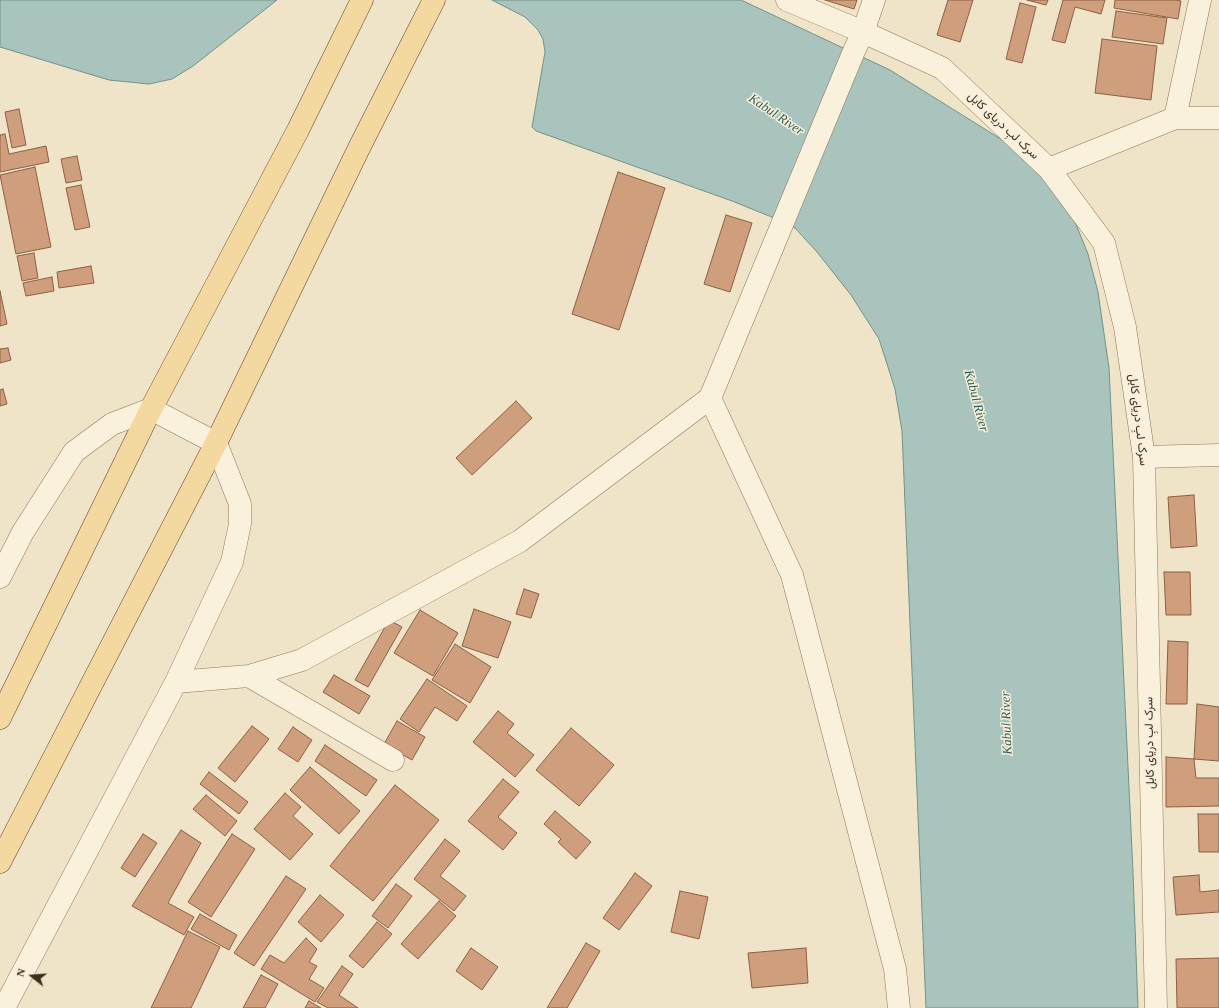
<!DOCTYPE html>
<meta charset="utf-8">
<style>
body{margin:0}
#map{position:relative;width:1219px;height:1008px;overflow:hidden;background:#f0e4c8;font-family:"Times New Roman",serif}
canvas{display:block}
.north{position:absolute;left:12px;top:956px;width:40px;height:40px;-webkit-text-stroke:3px #f7eed8;paint-order:stroke;rotate:287deg;font-size:11px;font-weight:700;line-height:16px;text-align:center;color:#3d2e20}
.north::after{content:'';display:block;margin:auto;width:14px;height:18px;background:#3d2e20;clip-path:polygon(50% 0,100% 100%,50% 72%,0 100%)}
</style>
<div id="map">
<canvas width="1219" height="1008"></canvas>
<div class="north">N</div>
</div>
<script>
const ctx = document.querySelector('canvas').getContext('2d');
ctx.lineJoin = 'round';
function fill(path, color) {
  ctx.fillStyle = color;
  ctx.fill(path, 'evenodd');
}
function toPath(rows) {
  const path = new Path2D();
  for (const r of rows) {
    path.moveTo(r[0], r[1]);
    for (let i = 2; i < r.length; i += 2) path.lineTo(r[i], r[i + 1]);
  }
  return path;
}
function stroke(path, color, width, dash) {
  ctx.strokeStyle = color;
  ctx.lineWidth = width;
  ctx.lineCap = dash ? 'butt' : 'round';
  ctx.setLineDash(dash || []);
  ctx.stroke(path);
}
function label(font, color, halo, rows, align = 'center') {
  ctx.font = font + ' "Times New Roman",Vazirmatn,serif';
  ctx.lineWidth = 3;
  ctx.setLineDash([]);
  ctx.textBaseline = 'middle';
  ctx.strokeStyle = halo;
  ctx.fillStyle = color;
  for (const [text, x, y, turn = 0] of rows) {
    ctx.save();
    ctx.translate(x, y);
    ctx.rotate((+turn || 0) * Math.PI / 180);
    ctx.textAlign = isNaN(turn) ? turn : align;
    if (halo) ctx.strokeText(text, 0, 0);
    ctx.fillText(text, 0, 0);
    ctx.restore();
  }
}
const water = toPath([
 [0,0,277,0,193,66,172,79,149,84,109,80,0,47,0,0],
 [492,0,741,0,890,70,1004,141,1043,173,1073,217,1088,254,1098,292,1109,368,1133,872,1138,1008,926,1008,902,431,895,389,879,339,851,295,817,252,795,228,779,220,732,201,536,131,532,127,545,52,543,39,538,30,525,17,492,0]
]);
fill(water, '#a9c4bc');
stroke(water, '#6f938a', 1);
const building = toPath([
 [825,0,857,0,854,9,825,0],
 [948,0,973,0,960,42,937,35,948,0],
 [1027,0,1048,0,1046,5,1027,0],
 [1063,0,1105,0,1101,14,1075,7,1065,43,1052,40,1063,0],
 [1115,0,1175,0,1181,1,1178,19,1114,8,1115,0],
 [1020,3,1036,7,1022,63,1006,59,1020,3],
 [1116,11,1167,18,1163,44,1112,37,1116,11],
 [1102,39,1157,46,1151,100,1095,93,1102,39],
 [19,109,26,145,12,148,5,112,19,109],
 [5,134,9,154,46,146,49,162,0,172,0,135,5,134],
 [77,156,82,180,66,183,61,159,77,156],
 [35,167,51,247,16,254,0,175,35,167],
 [618,172,665,188,619,330,572,314,618,172],
 [81,185,90,227,75,230,66,188,81,185],
 [726,215,752,223,730,292,704,284,726,215],
 [34,253,38,278,22,281,17,256,34,253],
 [91,266,94,283,59,288,57,272,91,266],
 [52,277,54,291,26,296,23,283,52,277],
 [0,291,7,324,0,326,0,291],
 [8,348,11,360,0,363,0,349,8,348],
 [3,389,7,404,0,406,0,390,3,389],
 [516,401,532,418,472,475,456,458,516,401],
 [1194,495,1197,546,1171,548,1168,497,1194,495],
 [1164,572,1190,572,1191,615,1166,615,1164,572],
 [524,589,539,594,531,618,516,614,524,589],
 [474,609,511,622,498,658,462,646,474,609],
 [420,610,458,633,433,676,394,653,420,610],
 [389,620,402,627,368,687,355,680,389,620],
 [1168,641,1188,642,1187,704,1166,704,1168,641],
 [455,644,491,667,470,703,432,680,455,644],
 [334,675,370,696,359,714,323,692,334,675],
 [427,679,467,706,457,721,435,707,419,732,400,719,427,679],
 [1197,704,1219,707,1219,761,1194,759,1197,704],
 [498,711,514,724,507,733,534,755,515,777,473,742,498,711],
 [397,721,425,737,412,760,384,744,397,721],
 [252,726,269,739,235,782,218,768,252,726],
 [293,727,312,740,298,762,278,749,293,727],
 [571,728,614,765,579,806,536,770,571,728],
 [325,745,377,780,366,796,315,761,325,745],
 [1166,757,1194,759,1196,778,1219,778,1219,806,1166,807,1166,757],
 [310,767,360,811,339,834,290,790,310,767],
 [209,772,248,802,239,814,200,784,209,772],
 [503,779,519,792,498,817,517,833,503,850,468,821,503,779],
 [395,785,439,820,373,901,330,866,395,785],
 [285,793,301,807,293,816,313,834,290,860,254,829,285,793],
 [206,795,237,821,225,836,193,809,206,795],
 [555,811,591,842,576,859,558,842,561,839,544,824,555,811],
 [1198,814,1219,814,1219,852,1199,852,1198,814],
 [181,830,201,843,168,903,194,917,184,935,132,906,181,830],
 [143,834,157,843,135,877,121,868,143,834],
 [232,834,255,849,211,917,188,902,232,834],
 [445,839,460,851,440,876,466,896,454,911,414,879,445,839],
 [635,873,652,886,619,930,603,918,635,873],
 [1199,875,1200,892,1219,890,1219,912,1176,915,1173,877,1199,875],
 [286,876,306,889,254,966,234,953,286,876],
 [396,884,412,896,388,928,372,916,396,884],
 [680,891,708,897,699,939,671,932,680,891],
 [320,895,344,915,321,942,298,922,320,895],
 [439,901,456,916,418,959,401,944,439,901],
 [200,914,237,935,229,950,191,929,200,914],
 [377,922,392,934,363,968,349,956,377,922],
 [188,931,220,947,191,1008,151,1008,188,931],
 [306,938,317,949,309,962,317,966,309,979,324,988,315,1002,261,969,270,955,284,963,306,938],
 [586,943,600,951,567,1008,547,1008,586,943],
 [471,948,498,967,482,990,456,971,471,948],
 [806,948,808,983,752,988,748,953,806,948],
 [1219,958,1219,1008,1177,1008,1176,959,1219,958],
 [342,966,353,974,339,995,358,1008,328,1008,317,1002,342,966],
 [261,975,278,984,265,1008,243,1008,261,975],
 [309,1001,321,1008,305,1008,309,1001]
]);
fill(building, '#cf9f7d');
stroke(building, '#8d5f41', 1);
const minor = toPath([
 [787,0,863,32,942,68,1049,169,1104,243,1125,327,1144,457,1156,1008],
 [1175,118,1200,0],
 [1049,169,1175,118,1219,118],
 [710,398,792,575,895,969,899,1008],
 [1144,457,1219,455],
 [0,577,23,532,74,452,112,424,151,409,216,443,240,504,240,524,232,562,176,682,4,1008],
 [249,676,393,760],
 [176,682,249,676,302,660,520,541,710,398,854,51,863,32,874,0]
]);
const major = toPath([
 [0,718,151,409,298,130,362,0],
 [0,862,216,443,360,146,434,0]
]);
stroke(minor, '#8d765c', 23);
stroke(major, '#5b4430', 23);
stroke(minor, '#faf1dc', 22);
stroke(major, '#f3d9a0', 22);
label('12px', '#3d2e20', '#f7eed8', [
 ["سرک لبِ دریای کابل",1003,126,43],
 ["سرک لبِ دریای کابل",1138,420,83],
 ["سرک لبِ دریای کابل",1150,743,-91]
]);
label('italic 13px', '#2f5d5a', '#f7eed8', [
 ["Kabul River",776,115,34],
 ["Kabul River",976,401,75],
 ["Kabul River",1007,723,-92]
]);
</script>
